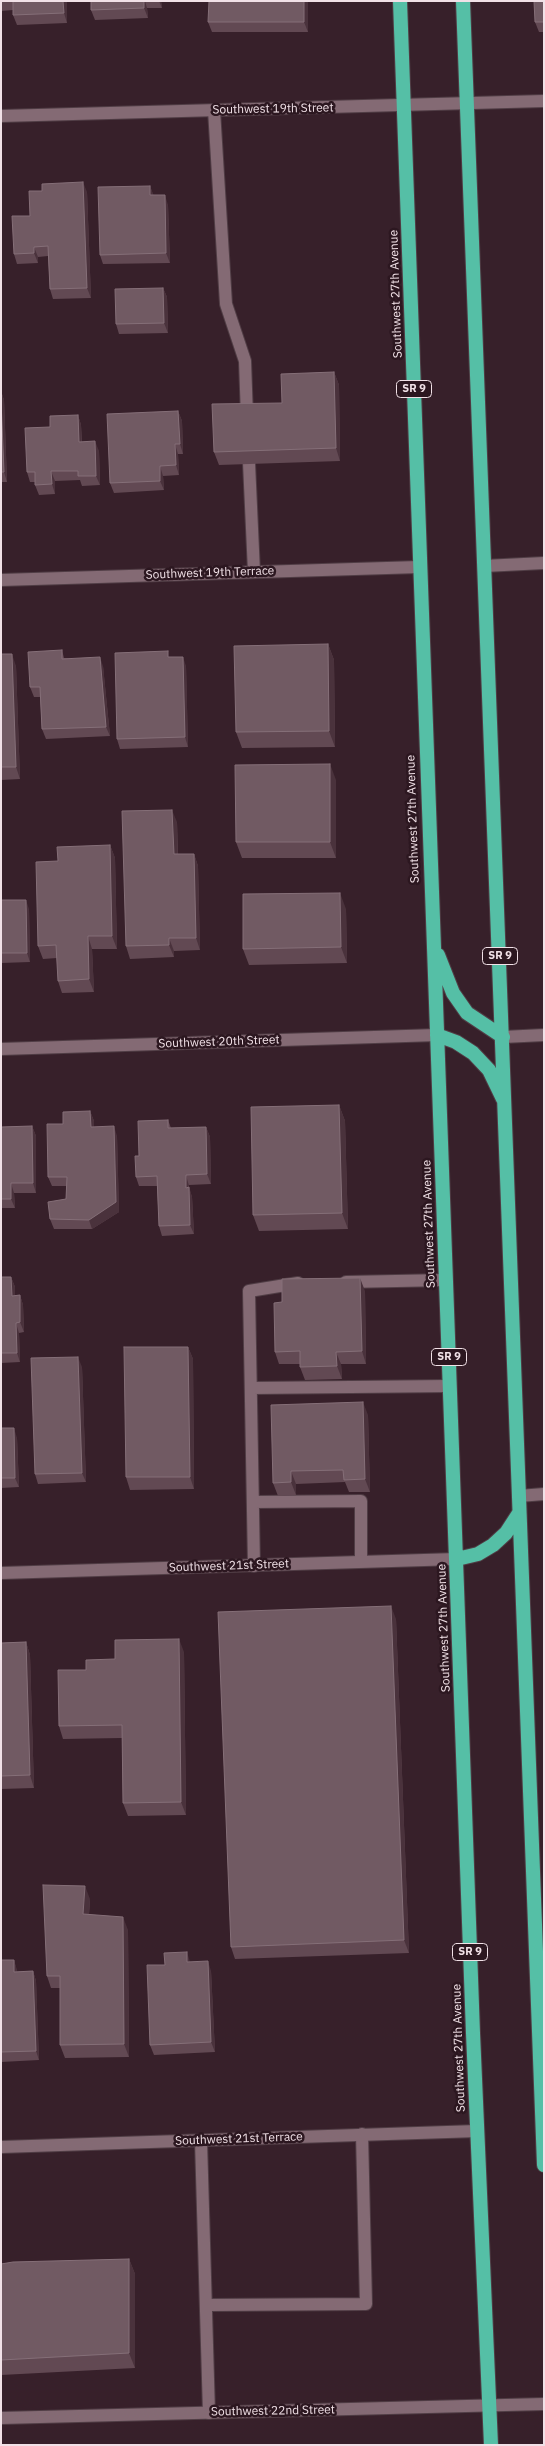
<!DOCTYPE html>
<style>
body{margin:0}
#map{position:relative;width:545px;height:2446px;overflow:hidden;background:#37202a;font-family:"IBM Plex Sans",sans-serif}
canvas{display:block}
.frame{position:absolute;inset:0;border:2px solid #f1e1e7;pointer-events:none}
</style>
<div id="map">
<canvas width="545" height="2446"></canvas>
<div class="frame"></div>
</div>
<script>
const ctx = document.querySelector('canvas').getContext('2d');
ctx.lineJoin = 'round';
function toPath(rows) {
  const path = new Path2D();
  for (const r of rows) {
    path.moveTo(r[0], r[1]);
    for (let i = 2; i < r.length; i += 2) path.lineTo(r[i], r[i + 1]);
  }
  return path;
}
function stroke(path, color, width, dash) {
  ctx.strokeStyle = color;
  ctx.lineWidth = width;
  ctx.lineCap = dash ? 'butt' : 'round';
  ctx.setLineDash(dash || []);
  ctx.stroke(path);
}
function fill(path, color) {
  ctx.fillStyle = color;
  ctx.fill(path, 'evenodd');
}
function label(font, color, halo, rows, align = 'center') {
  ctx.font = font + ' "IBM Plex Sans",sans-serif';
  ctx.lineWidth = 5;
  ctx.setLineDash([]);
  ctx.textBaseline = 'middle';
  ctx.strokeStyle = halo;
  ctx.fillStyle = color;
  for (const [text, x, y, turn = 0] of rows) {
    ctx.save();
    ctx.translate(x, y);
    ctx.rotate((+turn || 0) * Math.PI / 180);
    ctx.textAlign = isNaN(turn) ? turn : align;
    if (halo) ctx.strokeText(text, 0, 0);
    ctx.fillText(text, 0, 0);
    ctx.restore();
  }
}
const service = toPath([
 [214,110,226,304,245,361,247,417],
 [249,463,254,572],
 [346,1282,446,1280],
 [251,1388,450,1386],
 [253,1502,361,1501,361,1561],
 [254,1566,249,1291,298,1283],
 [201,2141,209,2413],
 [206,2305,366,2304,362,2134]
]);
const minor = toPath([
 [1,116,544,101],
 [484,566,544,563],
 [1,580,419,567],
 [503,1037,544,1035],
 [1,1049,437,1035],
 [519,1496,544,1494],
 [1,1573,457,1559],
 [1,2147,477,2131]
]);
const secondary = toPath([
 [1,2418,544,2404]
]);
const trunk = toPath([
 [400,1,473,2033,491,2445],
 [463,1,544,2165],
 [438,955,453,993,467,1013,503,1037],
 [437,1035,456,1042,473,1053,489,1070,503,1099],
 [457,1559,478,1554,493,1545,506,1533,519,1513]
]);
stroke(service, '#503d45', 14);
stroke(minor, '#503d45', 14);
stroke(secondary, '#503d45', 14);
stroke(trunk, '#503d45', 16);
stroke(service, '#846a74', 12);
stroke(minor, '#846a74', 12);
stroke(secondary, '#846a74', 12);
stroke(trunk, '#55bfa6', 14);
fill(toPath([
 [1,1,67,1,67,23,17,25,13,15,13,10,1,11],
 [91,1,161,1,162,8,147,8,148,18,95,20,91,10],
 [308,1,308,32,212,32,208,22],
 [544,1,544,32,539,32,535,22],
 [150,186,153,195,168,205,170,263,103,264,100,255],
 [87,192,91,298,53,299,50,289,48,256,38,257,38,263,17,264,14,254,30,216],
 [163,288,167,297,168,333,119,334,116,324],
 [334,372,339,385,340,461,219,465,214,452,282,403],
 [1,391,4,400,7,482,1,482],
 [178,411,182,421,183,454,178,454,179,475,163,476,164,490,114,493,110,483],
 [78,415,81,425,82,442,99,451,100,485,82,486,80,480,55,481,55,494,39,495,35,485,35,482,30,482,27,472,50,427],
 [328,644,334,660,335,747,242,748,236,732],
 [62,650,64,658,103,666,110,736,46,739,42,729,40,697,34,697,30,687],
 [1,654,16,666,20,779,1,780],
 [171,657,186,666,188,747,120,749,117,739],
 [336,780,336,858,242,858,236,842],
 [177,822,178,854,194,854,198,866,200,950,174,951,174,957,130,959,126,946],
 [110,845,115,858,117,949,92,949,94,992,62,993,58,981,57,958,43,959,38,946,58,861],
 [1,900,29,909,30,962,1,963],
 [346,909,347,963,249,965,243,949],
 [339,1105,345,1121,348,1229,259,1231,253,1215],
 [90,1111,94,1121,94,1127,117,1136,119,1212,92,1229,54,1229,50,1219,66,1199,66,1186,52,1186,48,1177,63,1124],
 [168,1120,171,1128,206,1127,210,1137,211,1184,189,1185,189,1188,192,1197,194,1234,162,1236,159,1226,157,1186,139,1186,136,1177,139,1156],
 [32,1126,36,1136,36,1193,14,1193,15,1208,1,1208,1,1127],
 [1,1277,11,1277,15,1287,15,1296,20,1295,23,1305,24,1332,19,1333,20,1362,1,1363],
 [365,1291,366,1364,341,1364,342,1379,305,1380,300,1367,300,1364,279,1364,275,1352,282,1302],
 [188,1347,193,1359,194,1489,130,1490,126,1477],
 [82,1367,86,1482,38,1484,35,1474],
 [368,1415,370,1492,349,1492,345,1482,296,1484,296,1495,278,1496,273,1483],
 [1,1428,17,1438,19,1487,1,1488],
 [396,1619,409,1953,235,1959,231,1947],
 [26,1642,30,1655,34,1788,1,1789,1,1643],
 [184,1652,186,1815,128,1816,123,1803,122,1738,63,1739,59,1726,86,1670,115,1659],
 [90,1899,89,1915,128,1930,129,2057,65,2058,60,2045,60,1988,51,1988,47,1976],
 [1,1960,14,1960,17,1972,33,1971,36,1981,39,2060,1,2062],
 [190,1962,211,1971,215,2052,154,2055,150,2045,165,1965],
 [129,2259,135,2274,135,2368,1,2375,1,2264]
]), '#624953');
fill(toPath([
 [63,1,67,1,67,23,64,13],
 [144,1,145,1,147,8,148,18,144,8],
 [159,1,161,1,162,8],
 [304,1,308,1,308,32,304,22],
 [83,182,87,192,91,298,87,288],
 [150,186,154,196,150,195],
 [165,195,168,205,170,263,166,253],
 [34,247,38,257,38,263,34,253],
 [163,288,167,297,168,333,164,323],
 [334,372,339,385,340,461,336,448],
 [1,391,4,400,7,482,4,472],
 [178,411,182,421,183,454,180,444],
 [78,415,81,425,82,452,79,442],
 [95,441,99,451,100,485,96,476],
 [175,444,178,454,179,475,176,465],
 [160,466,163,476,164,490,160,481],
 [51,471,55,481,55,494,52,484],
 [328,644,334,660,335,747,329,731],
 [12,654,16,666,20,779,16,767],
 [100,657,103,666,110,736,106,727],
 [183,657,186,666,188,747,185,737],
 [330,764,336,780,336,858,330,842],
 [172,810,177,822,178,867,174,854],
 [110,845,115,858,117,949,112,936],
 [194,854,198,866,200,950,196,938],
 [340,893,346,909,347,963,341,947],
 [26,900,29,909,30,962,27,953],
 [88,936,92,949,94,992,89,979],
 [169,938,174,951,174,957,169,945],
 [339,1105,345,1121,348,1229,342,1213],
 [90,1111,94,1121,94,1137,91,1127],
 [32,1126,36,1136,36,1193,33,1183],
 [114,1126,117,1136,119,1212,92,1229,89,1220],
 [206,1127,210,1137,211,1184,207,1174],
 [186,1175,192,1197,194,1234,190,1225,186,1188],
 [11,1183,14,1193,15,1208,11,1199],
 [11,1277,15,1287,15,1306,12,1296],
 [360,1278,365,1291,366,1364,362,1351],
 [20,1295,23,1305,24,1332,20,1322],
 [16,1323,19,1333,20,1362,17,1353],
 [188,1347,193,1359,194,1489,190,1477],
 [336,1352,341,1364,342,1379,337,1366],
 [78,1357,82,1367,86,1482,82,1473],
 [363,1402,368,1415,370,1492,365,1479],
 [14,1428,17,1438,19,1487,15,1478],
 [291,1471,296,1484,296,1495,291,1482],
 [391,1606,396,1619,409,1953,404,1940],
 [179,1639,184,1652,186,1815,181,1802],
 [26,1642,30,1655,34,1788,30,1775],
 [85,1886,90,1899,88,1927,83,1914],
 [123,1917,128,1930,129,2057,124,2044],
 [187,1952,190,1962,187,1962],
 [14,1960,17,1970,18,1981,14,1972],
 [208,1961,211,1971,215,2052,211,2042],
 [33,1971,36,1981,39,2060,36,2051],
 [129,2259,135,2274,135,2368,129,2353]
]), '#4a323c');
const building = toPath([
 [13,1,63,1,64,13,13,15,13,1],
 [91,1,144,1,144,8,91,10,91,1],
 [209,1,304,1,304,22,208,22,209,1],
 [534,1,544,1,544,22,535,22,534,1],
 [83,182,87,288,50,289,48,246,34,247,34,253,14,254,12,216,30,216,29,191,42,191,42,184,83,182],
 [150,186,150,195,165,195,166,253,100,255,98,187,150,186],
 [163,288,164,323,116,324,115,289,163,288],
 [334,372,336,448,214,452,212,404,282,403,281,374,334,372],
 [1,400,4,472,1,472,1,400],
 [178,411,180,444,175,444,176,465,160,466,160,481,110,483,107,414,178,411],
 [78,415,79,442,95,441,96,476,78,476,78,471,51,471,52,484,35,485,35,472,27,472,25,428,50,427,50,416,78,415],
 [328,644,329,731,236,732,234,646,328,644],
 [62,650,62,659,100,657,106,727,42,729,40,687,30,687,28,652,62,650],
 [168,651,168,657,183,657,185,737,117,739,115,653,168,651],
 [1,654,12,654,16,767,1,767,1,654],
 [330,764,330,842,236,842,235,765,330,764],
 [172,810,174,854,194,854,196,938,169,938,169,945,126,946,122,811,172,810],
 [110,845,112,936,88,936,89,979,58,981,56,945,38,946,36,862,58,861,57,847,110,845],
 [340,893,341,947,243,949,243,894,340,893],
 [1,900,26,900,27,953,1,953,1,900],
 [339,1105,342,1213,253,1215,251,1107,339,1105],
 [90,1111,91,1127,114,1126,116,1202,89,1220,50,1219,48,1202,66,1199,67,1177,48,1177,47,1124,63,1124,63,1112,90,1111],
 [168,1120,168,1128,206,1127,207,1174,186,1175,186,1188,189,1187,190,1225,159,1226,157,1176,136,1177,135,1156,139,1156,138,1121,168,1120],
 [32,1126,33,1183,11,1183,11,1199,1,1199,1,1127,32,1126],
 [1,1277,11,1277,12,1296,20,1295,20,1322,16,1323,17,1353,1,1353,1,1277],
 [360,1278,362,1351,336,1352,337,1366,300,1367,300,1351,275,1352,274,1303,282,1302,282,1279,360,1278],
 [124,1347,188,1347,190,1477,126,1477,124,1347],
 [78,1357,82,1473,35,1474,31,1358,78,1357],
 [363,1402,365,1479,344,1480,343,1470,291,1471,291,1482,273,1483,271,1405,363,1402],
 [1,1428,14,1428,15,1478,1,1478,1,1428],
 [391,1606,404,1940,231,1947,218,1612,391,1606],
 [179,1639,181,1802,123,1803,122,1725,59,1726,58,1670,86,1670,86,1660,115,1659,115,1640,179,1639],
 [26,1642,30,1775,1,1776,1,1643,26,1642],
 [43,1885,85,1886,83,1914,123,1917,124,2044,60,2045,60,1976,47,1976,43,1885],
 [187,1952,187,1962,208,1961,211,2042,150,2045,147,1965,165,1965,164,1953,187,1952],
 [1,1960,14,1960,14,1972,33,1971,36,2051,1,2052,1,1960],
 [129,2259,129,2353,1,2360,1,2264,13,2262,129,2259]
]);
fill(building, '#715a63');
stroke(building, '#856f78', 1);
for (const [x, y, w] of [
 [414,389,35],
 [500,956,35],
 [449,1357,35],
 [470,1952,35]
]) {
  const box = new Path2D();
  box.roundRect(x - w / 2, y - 8.5, w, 17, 4);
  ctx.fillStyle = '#2c1720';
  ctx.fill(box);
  stroke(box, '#f1e1e7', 1);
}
label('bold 11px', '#f1e1e7', null, [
 ["SR 9",414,389],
 ["SR 9",500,956],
 ["SR 9",449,1357],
 ["SR 9",470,1952]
]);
label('12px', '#f1e1e7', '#2c1720', [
 ["Southwest 19th Street",273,109,-1],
 ["Southwest 27th Avenue",396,294,-92],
 ["Southwest 19th Terrace",210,573,-2],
 ["Southwest 27th Avenue",413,819,-92],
 ["Southwest 20th Street",219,1042,-2],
 ["Southwest 27th Avenue",429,1224,-92],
 ["Southwest 21st Street",229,1566,-2],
 ["Southwest 27th Avenue",444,1628,-92],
 ["Southwest 27th Avenue",459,2048,-92],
 ["Southwest 21st Terrace",239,2139,-2],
 ["Southwest 22nd Street",273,2411,-1]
]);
</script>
